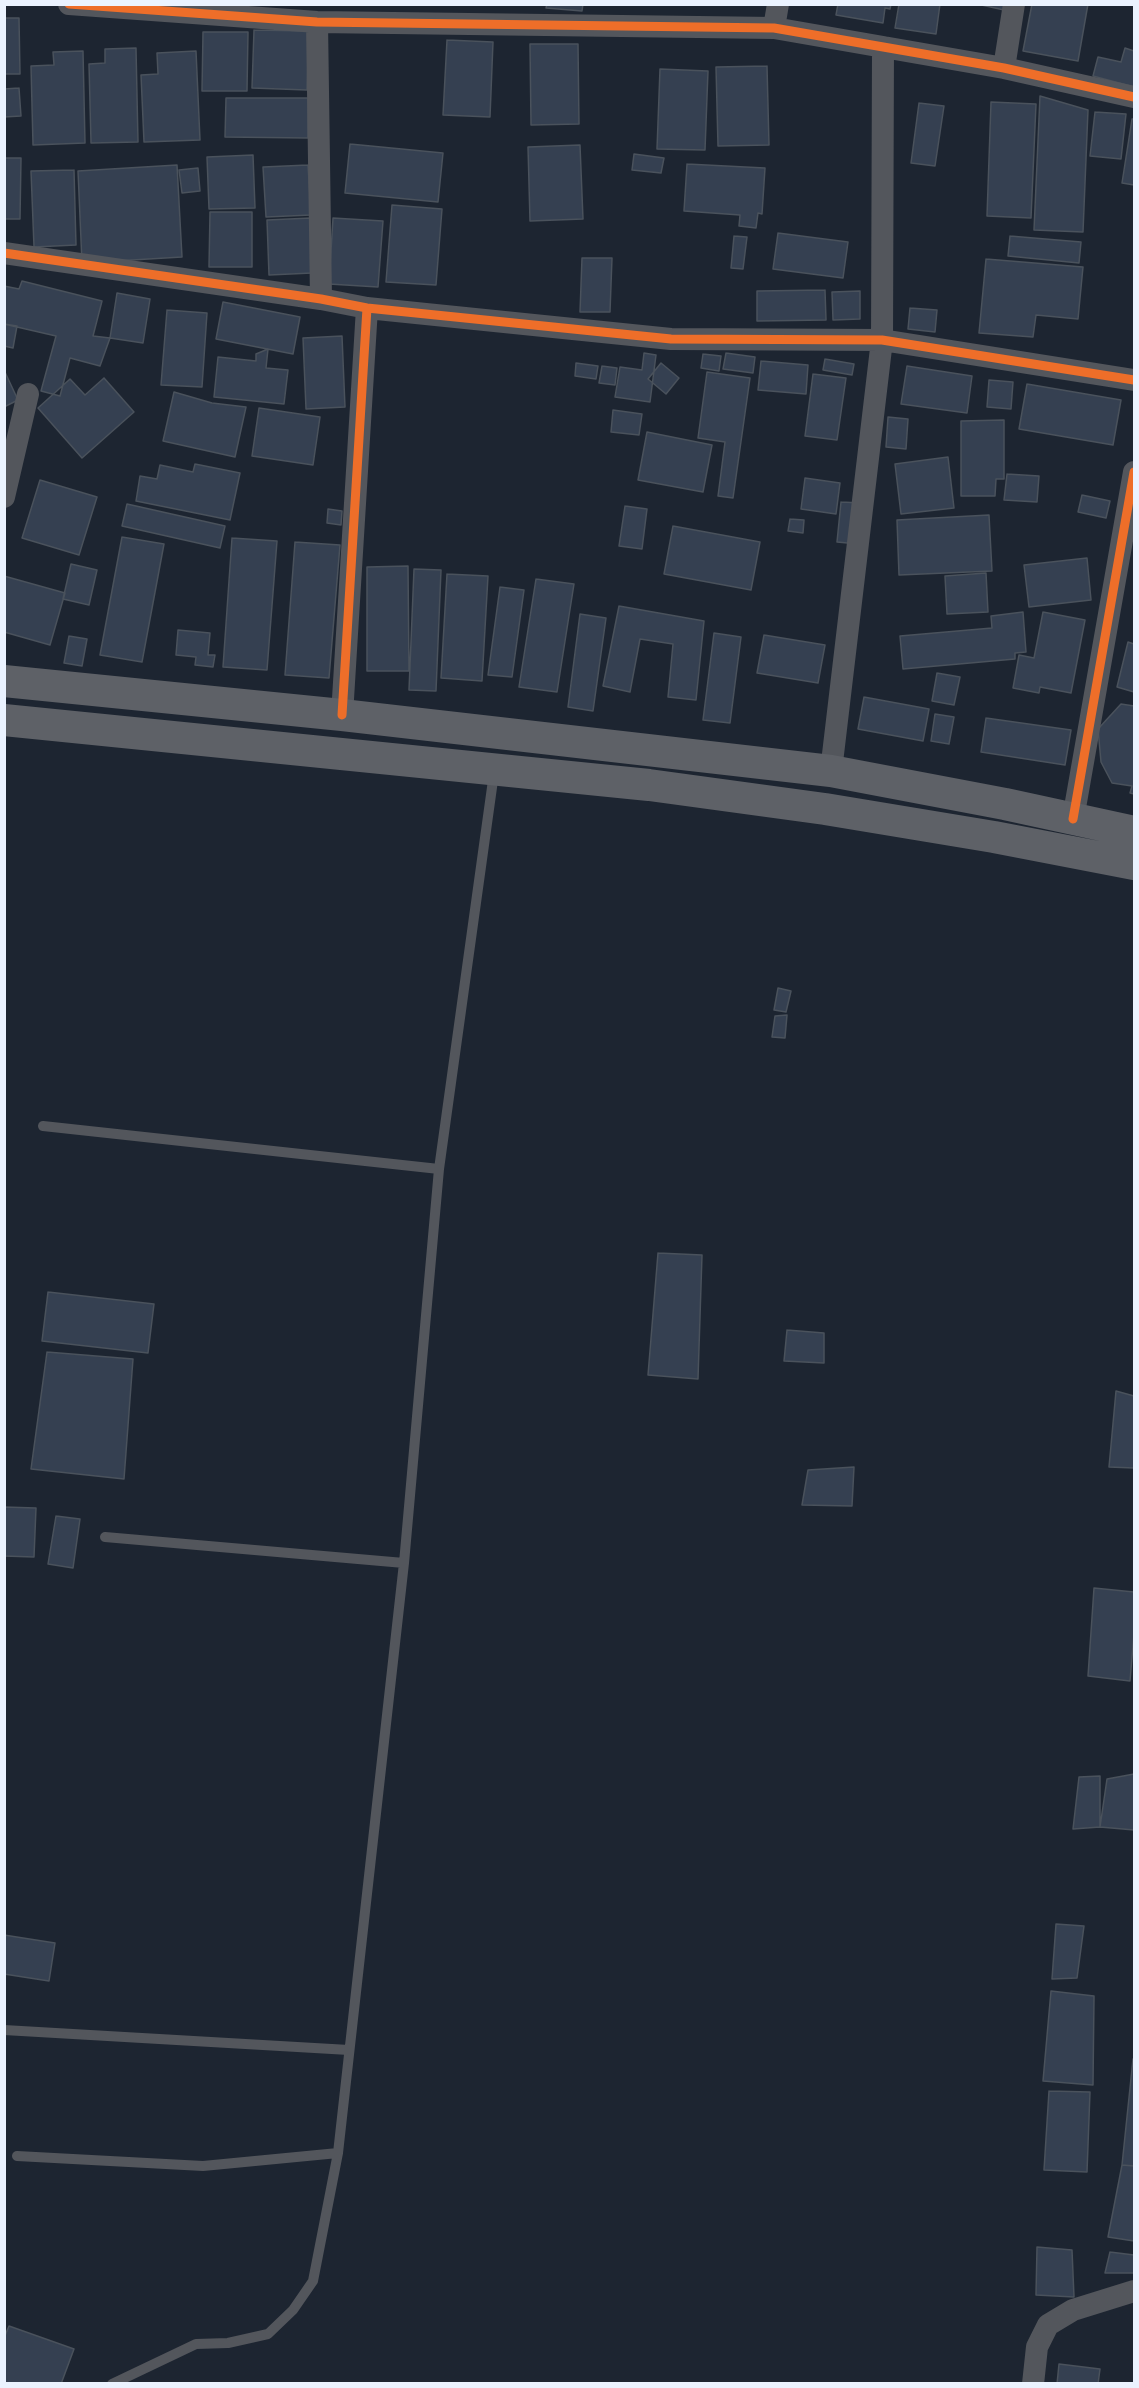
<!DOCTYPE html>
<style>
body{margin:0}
#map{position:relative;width:1139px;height:2388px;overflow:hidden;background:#1d2531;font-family:"Asap Condensed",sans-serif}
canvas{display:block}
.frame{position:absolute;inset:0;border:6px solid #ebf3ff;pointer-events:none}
</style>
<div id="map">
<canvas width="1139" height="2388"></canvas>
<div class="frame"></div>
</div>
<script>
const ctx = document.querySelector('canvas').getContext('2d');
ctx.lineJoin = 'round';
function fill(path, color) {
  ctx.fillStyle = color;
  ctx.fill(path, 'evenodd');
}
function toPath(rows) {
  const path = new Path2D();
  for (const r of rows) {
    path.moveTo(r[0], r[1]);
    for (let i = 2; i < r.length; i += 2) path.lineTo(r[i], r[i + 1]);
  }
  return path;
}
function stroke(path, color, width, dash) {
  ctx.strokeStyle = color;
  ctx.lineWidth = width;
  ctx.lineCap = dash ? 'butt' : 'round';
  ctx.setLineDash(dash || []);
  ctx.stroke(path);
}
const building = toPath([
 [547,4,583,4,582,11,546,8,547,4],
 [838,4,891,4,890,9,885,8,883,23,836,15,838,4],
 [899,4,940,4,936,34,895,28,899,4],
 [977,4,1005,4,1004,10,977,4],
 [1032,4,1088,4,1078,61,1023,51,1032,4],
 [4,18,19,18,20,74,4,74,4,18],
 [254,30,309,31,307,90,252,88,254,30],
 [203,32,248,32,247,91,202,91,203,32],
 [447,40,493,42,490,117,443,115,447,40],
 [530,44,578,44,579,124,531,125,530,44],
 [136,48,138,142,91,143,89,64,105,63,105,49,136,48],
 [1125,48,1134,51,1134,87,1093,76,1098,57,1121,62,1125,48],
 [83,51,85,143,33,145,31,66,54,65,53,52,83,51],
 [196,51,200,140,144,142,141,75,158,74,157,53,196,51],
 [767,66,769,145,718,146,716,67,767,66],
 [660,69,708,71,705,150,657,149,660,69],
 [19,88,21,116,4,117,4,89,19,88],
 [1040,96,1088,110,1083,232,1034,230,1040,96],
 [226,98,308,98,308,138,225,137,226,98],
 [991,102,1036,104,1031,218,987,216,991,102],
 [919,103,944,106,935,166,911,163,919,103],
 [1095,112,1126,114,1121,159,1090,156,1095,112],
 [1132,119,1134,119,1134,185,1122,183,1132,119],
 [350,144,443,153,438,202,345,193,350,144],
 [580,145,583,219,530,221,528,147,580,145],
 [634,154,664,158,661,173,632,170,634,154],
 [253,155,255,208,209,209,207,157,253,155],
 [4,158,21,158,20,219,4,219,4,158],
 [687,164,765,168,762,214,758,213,756,228,739,226,740,215,684,211,687,164],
 [177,165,182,257,82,263,78,171,177,165],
 [308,165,311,215,266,217,263,167,308,165],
 [198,168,200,191,182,193,179,170,198,168],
 [74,170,76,245,34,247,31,171,74,170],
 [392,205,442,209,436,285,386,282,392,205],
 [210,212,252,212,252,267,209,267,210,212],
 [311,218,312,273,269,275,267,220,311,218],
 [333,218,383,221,378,287,329,284,333,218],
 [778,233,848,242,843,278,773,269,778,233],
 [734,236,747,237,743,269,731,268,734,236],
 [1010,236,1081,242,1079,263,1008,256,1010,236],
 [582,258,612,258,610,312,580,312,582,258],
 [986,259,1083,267,1078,319,1036,315,1033,337,979,333,986,259],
 [22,281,102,301,93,336,110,338,100,366,70,358,60,396,41,391,56,336,4,324,4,286,19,289,22,281],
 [825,290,826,320,757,321,757,291,825,290],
 [860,291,860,319,833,320,832,292,860,291],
 [117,293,150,299,143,343,110,338,117,293],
 [223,302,300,317,293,354,216,339,223,302],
 [910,308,937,310,935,332,908,329,910,308],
 [167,310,207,313,202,387,161,385,167,310],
 [4,324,17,326,13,348,4,346,4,324],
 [342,336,345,407,306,409,303,338,342,336],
 [268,349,266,368,288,370,284,404,214,397,218,357,256,361,256,354,268,349],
 [644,353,656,355,650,402,615,397,620,367,642,370,644,353],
 [726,353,755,357,753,373,723,369,726,353],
 [703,354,721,356,719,371,701,368,703,354],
 [825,359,854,364,852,375,823,370,825,359],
 [761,361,808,365,806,394,758,390,761,361],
 [576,363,598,366,596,379,575,376,576,363],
 [661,363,679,378,666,394,648,379,661,363],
 [602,366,617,368,615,385,599,383,602,366],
 [907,366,972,376,967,413,901,404,907,366],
 [4,370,18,400,4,407,4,370],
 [707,372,750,378,733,498,718,496,725,442,698,438,707,372],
 [813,374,846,378,837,440,805,436,813,374],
 [104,378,134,412,82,458,38,408,70,379,85,395,104,378],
 [989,380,1013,382,1011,409,987,407,989,380],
 [1027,384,1121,400,1113,445,1019,429,1027,384],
 [174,392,212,403,246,407,235,457,163,441,174,392],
 [259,408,320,417,313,465,252,456,259,408],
 [613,410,642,414,639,435,611,432,613,410],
 [888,417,908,419,906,449,886,447,888,417],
 [1004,420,1004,479,996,479,995,496,961,496,961,421,1004,420],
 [647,432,712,445,703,492,638,480,647,432],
 [948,457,954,508,901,514,895,464,948,457],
 [195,464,240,473,230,520,136,501,140,476,157,479,160,465,193,472,195,464],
 [1007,474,1039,476,1037,502,1004,500,1007,474],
 [805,478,840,483,836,514,801,509,805,478],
 [40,480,97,497,79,555,22,538,40,480],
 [1082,495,1110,501,1106,518,1078,512,1082,495],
 [841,502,861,503,858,544,837,542,841,502],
 [127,504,225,526,220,548,122,526,127,504],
 [625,506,647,509,642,549,619,546,625,506],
 [328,509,342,511,341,525,327,523,328,509],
 [989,515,992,571,899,575,897,520,989,515],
 [790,519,804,520,803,533,788,531,790,519],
 [673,526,760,542,751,590,664,574,673,526],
 [122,537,164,544,142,662,100,655,122,537],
 [232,538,277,541,267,670,223,667,232,538],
 [295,542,340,545,329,678,285,675,295,542],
 [1087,558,1091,600,1029,607,1024,565,1087,558],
 [71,564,97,570,89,605,63,599,71,564],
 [408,566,409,671,367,671,367,567,408,566],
 [414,569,441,570,436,691,409,690,414,569],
 [986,573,988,612,947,614,945,576,986,573],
 [447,574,488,576,482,681,441,678,447,574],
 [4,576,65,593,50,645,4,632,4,576],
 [536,579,574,584,557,692,519,687,536,579],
 [500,587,524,590,512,677,488,675,500,587],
 [619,606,704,621,696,700,668,697,673,644,640,639,630,692,603,686,619,606],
 [1023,612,1026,652,1015,653,1015,659,903,669,900,636,992,628,991,616,1023,612],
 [1043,612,1085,620,1071,693,1040,687,1039,693,1013,688,1019,655,1034,658,1043,612],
 [580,614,606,618,593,711,568,707,580,614],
 [178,630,210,633,208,655,215,655,213,667,195,665,196,657,176,655,178,630],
 [714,633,741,637,730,723,703,720,714,633],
 [764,635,825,645,818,683,757,673,764,635],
 [69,636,87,639,82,666,64,663,69,636],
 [1128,642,1134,644,1134,692,1117,687,1128,642],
 [937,673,960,677,954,705,932,701,937,673],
 [864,697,929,709,923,741,858,729,864,697],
 [1121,704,1134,706,1134,794,1130,793,1132,786,1112,783,1101,762,1098,729,1121,704],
 [935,714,954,717,949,744,931,741,935,714],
 [986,718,1071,730,1065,765,981,752,986,718],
 [778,988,791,991,786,1012,774,1010,778,988],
 [787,1015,785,1038,772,1037,775,1016,787,1015],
 [658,1253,702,1255,698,1379,648,1375,658,1253],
 [48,1292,154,1304,148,1353,42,1341,48,1292],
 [787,1330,824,1333,824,1363,784,1361,787,1330],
 [47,1352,133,1359,124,1479,31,1469,47,1352],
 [1116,1391,1134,1396,1134,1468,1109,1467,1116,1391],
 [854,1467,852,1506,802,1505,808,1470,854,1467],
 [4,1507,36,1508,34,1557,4,1556,4,1507],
 [56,1516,80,1519,73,1568,48,1564,56,1516],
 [1094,1588,1134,1592,1134,1634,1130,1681,1088,1676,1094,1588],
 [1134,1774,1134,1830,1100,1827,1107,1779,1134,1774],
 [1100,1776,1100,1827,1073,1829,1079,1777,1100,1776],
 [1056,1924,1084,1926,1077,1978,1052,1979,1056,1924],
 [4,1935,55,1943,49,1981,4,1974,4,1935],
 [1051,1991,1094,1996,1093,2085,1043,2081,1051,1991],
 [1133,2059,1134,2059,1134,2166,1122,2165,1133,2059],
 [1049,2091,1090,2092,1087,2172,1044,2170,1049,2091],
 [1122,2165,1134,2166,1134,2241,1108,2237,1122,2165],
 [1037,2247,1072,2250,1074,2297,1036,2295,1037,2247],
 [1110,2252,1134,2255,1134,2273,1105,2273,1110,2252],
 [9,2326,74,2349,61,2384,4,2384,4,2338,9,2326],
 [1059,2364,1100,2369,1098,2384,1057,2384,1059,2364]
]);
fill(building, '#354051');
stroke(building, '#4a525c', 1.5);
stroke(toPath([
 [43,1126,439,1169],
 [105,1537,404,1563],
 [4,2030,349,2050],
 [17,2156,203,2166,338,2153],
 [112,2384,196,2344,228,2343,268,2334,293,2310,313,2281,338,2153,404,1563,439,1169,494,773]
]), '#53565c', 10);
stroke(toPath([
 [69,4,317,22,774,28,1004,68,1134,97],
 [317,22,321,299],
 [774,28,778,4],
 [1004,68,1014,4],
 [4,253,321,299,367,308,671,339,882,340,1134,380],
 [4,497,28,394],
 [342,715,367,308],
 [831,771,882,340,883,47],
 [1073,819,1134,472],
 [1033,2384,1037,2347,1048,2325,1073,2310,1134,2291]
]), '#53565c', 22);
stroke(toPath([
 [4,681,342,715,831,771,1005,804,1134,832],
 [4,720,649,785,825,809,994,837,1134,864]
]), '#5e6167', 32);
stroke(toPath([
 [69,4,317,22,774,28,1004,68,1134,97],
 [4,253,321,299,367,308,671,339,882,340,1134,380],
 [342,715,367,308],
 [1073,819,1134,472]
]), '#ee6e29', 9);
</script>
